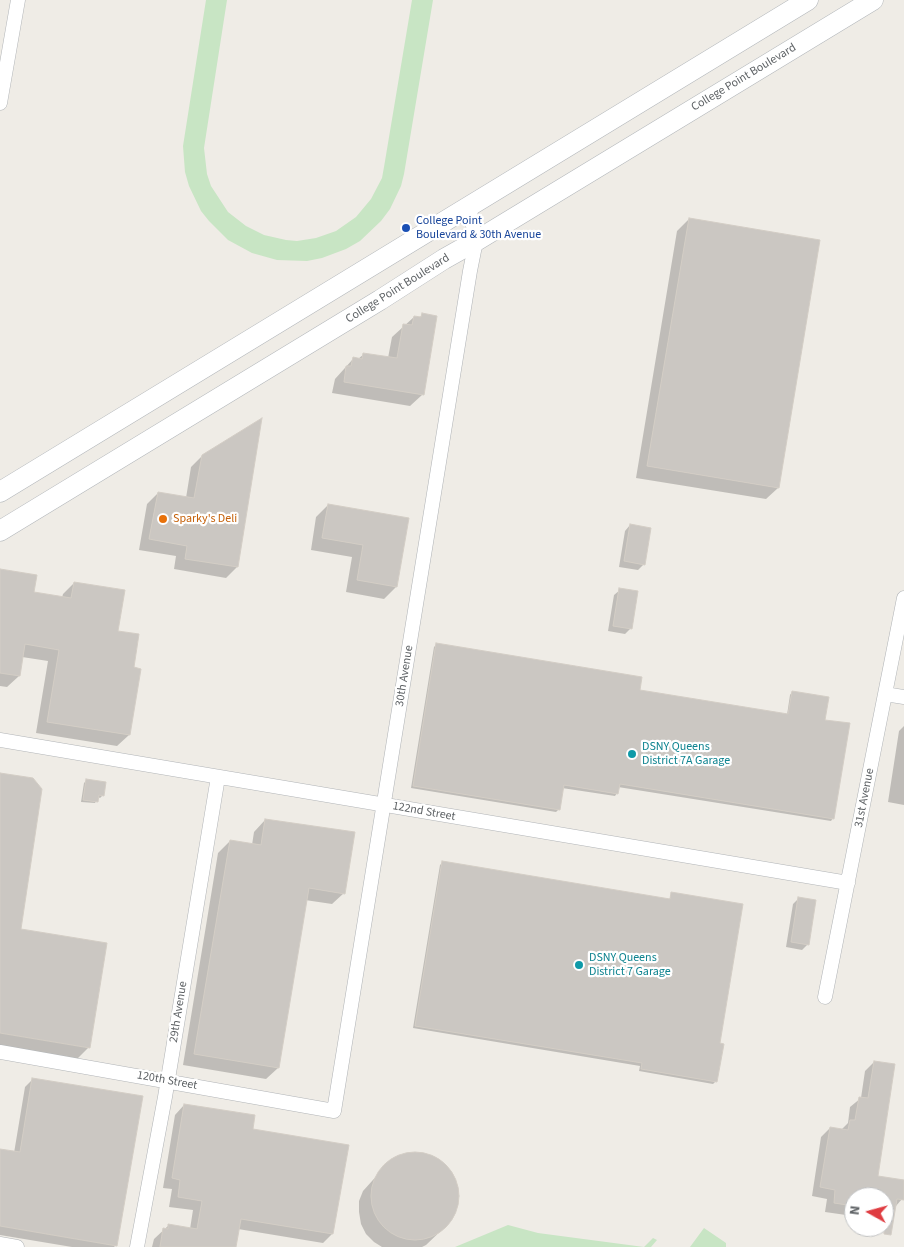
<!DOCTYPE html>
<style>
body{margin:0}
#map{position:relative;width:904px;height:1247px;overflow:hidden;background:#efece6;font-family:"Source Sans 3",sans-serif}
canvas{display:block}
.north{position:absolute;left:844px;top:1187px;width:50px;height:50px;box-sizing:border-box;background:#fff;border:1px solid #bfc0c1;border-radius:50%;rotate:277deg;font-size:14px;font-weight:700;line-height:20px;text-align:center;color:#5e6265}
.north::after{content:'';display:block;margin:auto;width:18px;height:22px;background:#df3c41;clip-path:polygon(50% 0,100% 100%,50% 72%,0 100%)}
</style>
<div id="map">
<canvas width="904" height="1247"></canvas>
<div class="north">N</div>
</div>
<script>
const ctx = document.querySelector('canvas').getContext('2d');
ctx.lineJoin = 'round';
function fill(path, color) {
  ctx.fillStyle = color;
  ctx.fill(path, 'evenodd');
}
function toPath(rows) {
  const path = new Path2D();
  for (const r of rows) {
    if (r.length === 3) {
      path.moveTo(r[0] + r[2], r[1]);
      path.arc(r[0], r[1], r[2], 0, 2 * Math.PI);
      continue;
    }
    path.moveTo(r[0], r[1]);
    for (let i = 2; i < r.length; i += 2) path.lineTo(r[i], r[i + 1]);
  }
  return path;
}
function stroke(path, color, width, dash) {
  ctx.strokeStyle = color;
  ctx.lineWidth = width;
  ctx.lineCap = dash ? 'butt' : 'round';
  ctx.setLineDash(dash || []);
  ctx.stroke(path);
}
function label(font, color, halo, rows, align = 'center') {
  ctx.font = font + ' "Source Sans 3",sans-serif';
  ctx.lineWidth = 4.5;
  ctx.setLineDash([]);
  ctx.textBaseline = 'middle';
  ctx.strokeStyle = halo;
  ctx.fillStyle = color;
  for (const [text, x, y, turn = 0] of rows) {
    ctx.save();
    ctx.translate(x, y);
    ctx.rotate((+turn || 0) * Math.PI / 180);
    ctx.textAlign = isNaN(turn) ? turn : align;
    if (halo) ctx.strokeText(text, 0, 0);
    ctx.fillText(text, 0, 0);
    ctx.restore();
  }
}
fill(toPath([
 [206,0,227,0,204,148,207,174,211,186,228,212,246,226,264,235,286,240,297,241,316,238,336,231,356,217,371,199,382,178,384,167,412,0,433,0,404,174,401,186,390,209,381,221,360,241,346,249,322,258,307,261,277,260,252,253,228,240,209,221,201,211,189,186,185,172,183,146],
 [508,1225,538,1233,644,1247,653,1238,657,1240,651,1247,455,1247],
 [704,1228,726,1243,726,1247,690,1247]
]), '#c8e5c4');
fill(toPath([
 [689,219,778,488,766,499,636,478,677,231],
 [422,315,422,395,410,406,332,393,335,379,353,359,358,359,364,354,388,358,392,337,414,317,419,318],
 [202,456,237,567,226,578,174,569,176,556,139,550,147,504,158,493,186,498,191,467],
 [328,505,408,519,396,587,384,599,346,592,352,557,311,550,316,517],
 [630,525,644,564,638,570,619,567,625,531],
 [0,570,33,593,62,598,63,594,74,583,117,632,132,668,129,735,117,746,36,733,48,661,22,657,19,676,7,687,0,686],
 [620,590,631,628,625,634,608,631,614,595],
 [436,645,639,691,787,715,790,695,792,692,824,721,833,818,831,821,618,787,617,793,615,796,562,788,559,809,556,812,411,788,434,647],
 [904,726,904,805,888,802,899,731],
 [0,774,19,930,89,1047,77,1059,0,1046],
 [86,781,103,795,100,798,98,797,95,803,81,802,84,783],
 [265,820,344,893,332,904,305,900,278,1068,266,1079,183,1065,218,853,230,841,252,845,254,832],
 [443,862,669,900,672,893,719,1044,716,1081,713,1084,639,1071,640,1066,413,1028,440,865],
 [799,898,808,944,802,950,786,947,793,904],
 [874,1062,876,1177,904,1182,902,1199,884,1220,884,1197,854,1197,853,1216,825,1212,827,1199,812,1196,821,1137,830,1128,841,1130,848,1123,850,1107,861,1098,865,1071],
 [33,1079,116,1245,114,1247,72,1247,0,1235,0,1150,14,1153,25,1087],
 [184,1105,251,1130,347,1147,332,1234,323,1243,238,1229,235,1247,152,1247,154,1239,169,1225,190,1229,193,1210,169,1207,172,1189,163,1188,175,1115],
 [412,1154,423,1154,433,1158,451,1171,456,1182,457,1203,447,1225,426,1245,422,1247,382,1247,374,1242,366,1234,361,1224,359,1212,359,1201,363,1191,390,1161]
]), '#0003');
const building = toPath([
 [689,218,820,240,779,488,647,466,689,218],
 [422,313,437,316,424,395,344,382,346,366,351,366,353,357,362,359,363,353,397,358,403,324,412,325,414,316,421,317,422,313],
 [262,418,238,567,185,559,187,546,149,539,158,492,194,498,202,455,262,418],
 [328,504,409,518,397,587,357,580,363,545,322,538,328,504],
 [630,524,651,528,645,565,624,561,630,524],
 [0,569,37,575,34,592,71,598,74,582,125,590,118,631,139,634,134,667,141,669,130,735,47,722,59,650,25,644,20,676,0,673,0,569],
 [619,588,638,591,632,629,613,626,619,588],
 [436,643,642,677,640,690,788,714,792,691,829,697,825,720,850,723,834,819,620,784,618,794,564,785,560,810,413,786,436,643],
 [0,773,33,778,42,789,21,929,107,943,90,1048,0,1033,0,773],
 [86,779,106,782,104,796,99,795,98,802,83,800,86,779],
 [265,819,355,832,345,894,309,888,279,1068,194,1054,230,840,261,845,265,819],
 [442,861,670,899,671,892,743,904,720,1043,724,1044,717,1082,641,1069,642,1063,415,1026,442,861],
 [798,897,816,900,809,945,791,942,798,897],
 [874,1061,895,1064,878,1176,904,1180,904,1200,897,1199,891,1235,884,1234,884,1197,854,1197,854,1206,834,1203,835,1190,820,1187,830,1127,848,1130,850,1120,855,1120,859,1097,868,1098,874,1061],
 [32,1078,143,1096,117,1246,0,1226,0,1149,20,1152,32,1078],
 [184,1104,255,1115,253,1129,349,1145,333,1234,241,1219,236,1247,160,1247,163,1228,168,1229,168,1224,197,1229,202,1201,178,1197,180,1180,172,1178,184,1104],
 [415,1196,44]
]);
fill(building, '#cbc7c2');
stroke(building, '#d3cdc5', 1);
const minor = toPath([
 [0,103,18,0],
 [885,694,904,697],
 [0,740,848,883],
 [825,997,904,598],
 [0,1052,334,1111,470,271,476,241,469,206],
 [0,1244,17,1247],
 [137,1247,165,1097,218,777]
]);
const secondary = toPath([
 [0,492,808,0],
 [0,531,380,300,444,259,476,241,873,0]
]);
stroke(minor, '#b1b4b7', 15);
stroke(secondary, '#b2b6ba', 21);
stroke(minor, '#fff', 14);
stroke(secondary, '#fff', 20);
for (const [x, y, r, color] of [
 [406,228,5,"#1a4fb4"],
 [163,519,5,"#e8710a"],
 [632,754,5,"#0f9aa8"],
 [579,965,5,"#0f9aa8"]
]) {
  const dot = new Path2D();
  dot.arc(x, y, r, 0, 2 * Math.PI);
  ctx.fillStyle = color;
  ctx.fill(dot);
  stroke(dot, '#fff', 2);
}
label('12px', '#5e6265', '#fff', [
 ["College Point Boulevard",744,78,-31],
 ["College Point Boulevard",398,289,-32],
 ["30th Avenue",405,676,-81],
 ["31st Avenue",865,798,-79],
 ["122nd Street",424,812,10],
 ["29th Avenue",179,1012,-81],
 ["120th Street",167,1081,10]
]);
label('12px', '#164399', '#fff', [
 ["College Point",416,221],
 ["Boulevard & 30th Avenue",416,235]
], 'left');
label('12px', '#c56008', '#fff', [
 ["Sparky's Deli",173,519]
], 'left');
label('12px', '#0d838f', '#fff', [
 ["DSNY Queens",642,747],
 ["District 7A Garage",642,761],
 ["DSNY Queens",589,958],
 ["District 7 Garage",589,972]
], 'left');
</script>
